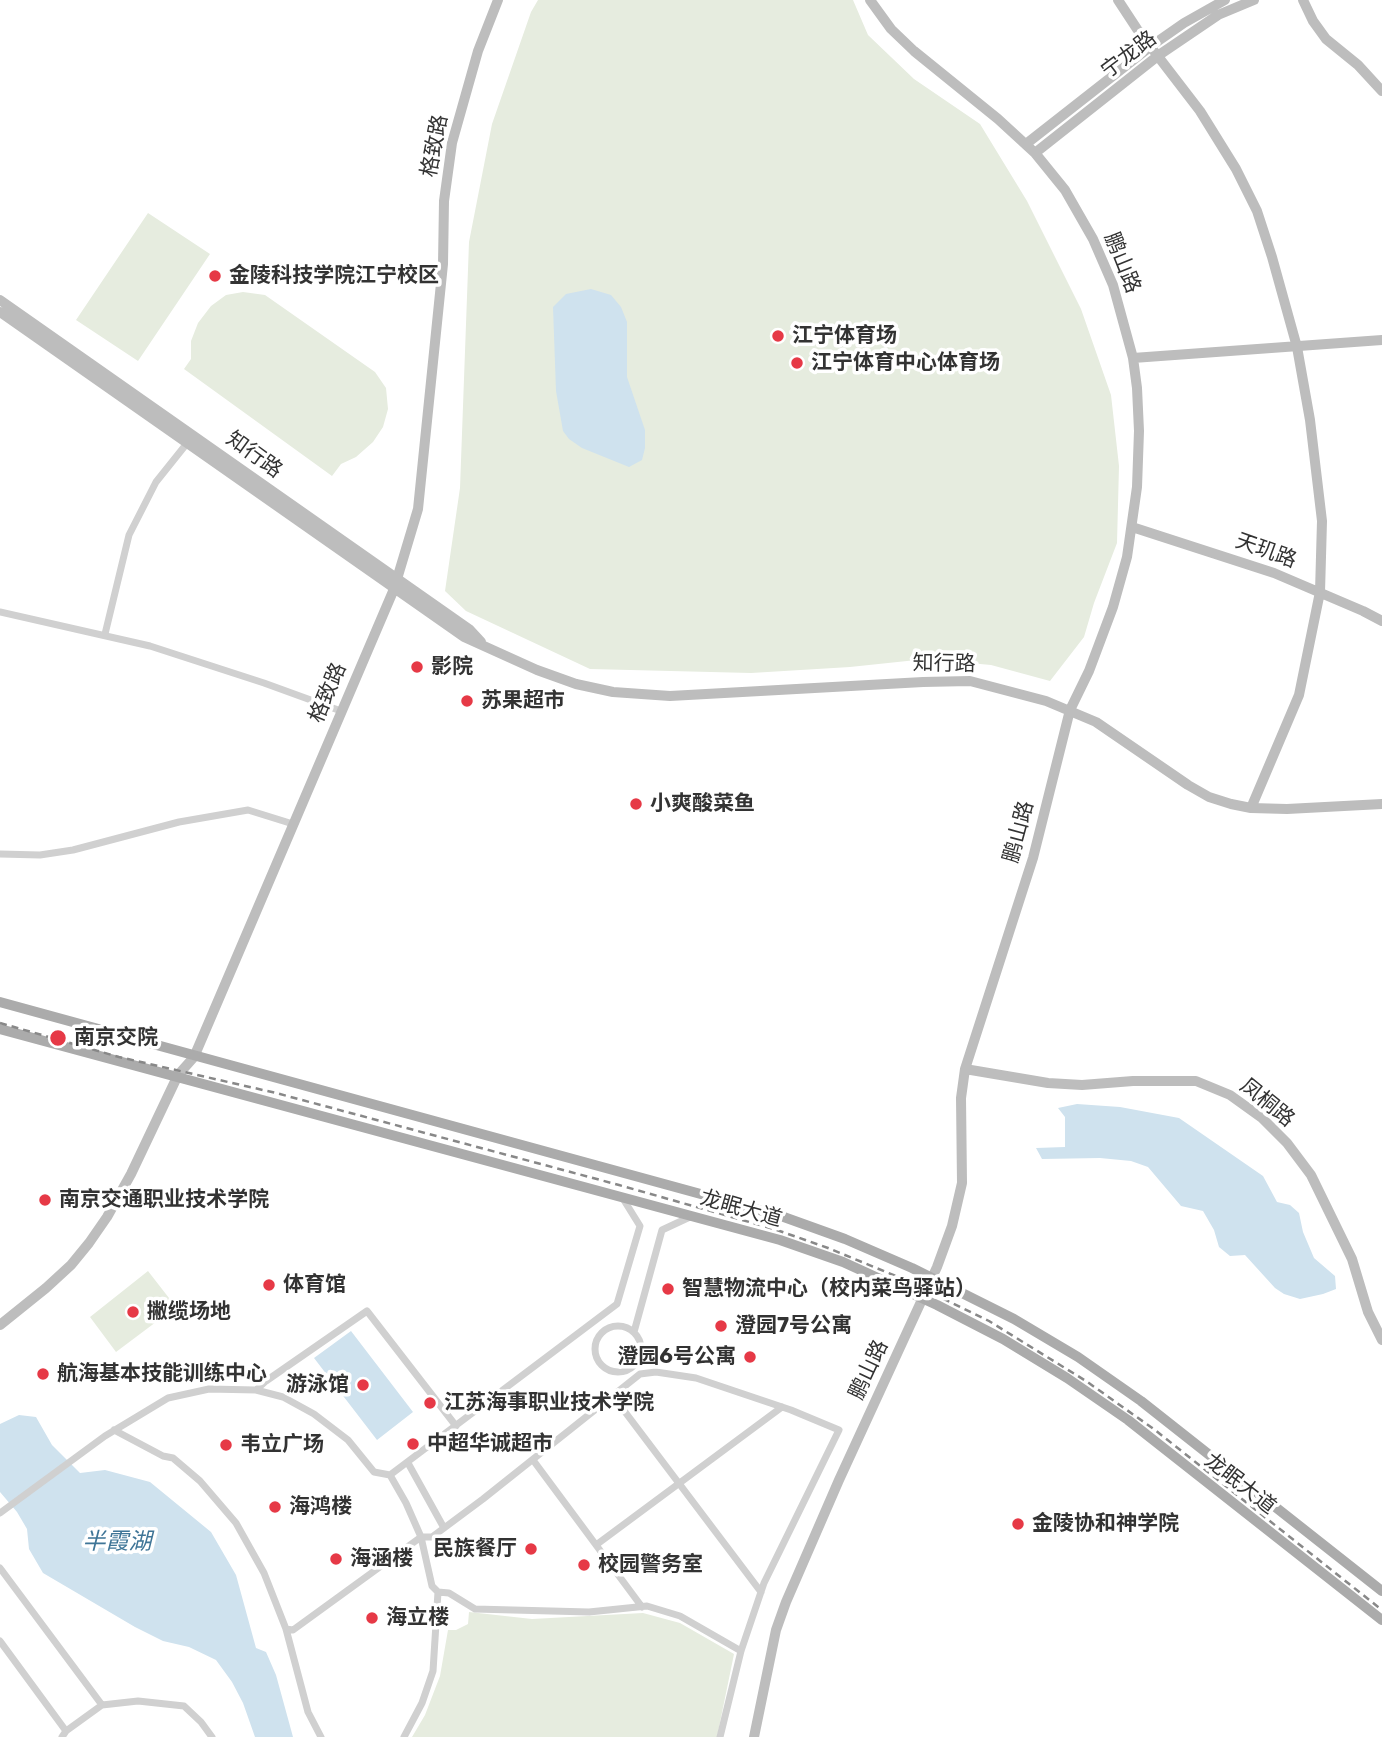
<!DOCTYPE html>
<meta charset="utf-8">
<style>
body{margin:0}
canvas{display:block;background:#fff}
</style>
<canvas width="1382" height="1737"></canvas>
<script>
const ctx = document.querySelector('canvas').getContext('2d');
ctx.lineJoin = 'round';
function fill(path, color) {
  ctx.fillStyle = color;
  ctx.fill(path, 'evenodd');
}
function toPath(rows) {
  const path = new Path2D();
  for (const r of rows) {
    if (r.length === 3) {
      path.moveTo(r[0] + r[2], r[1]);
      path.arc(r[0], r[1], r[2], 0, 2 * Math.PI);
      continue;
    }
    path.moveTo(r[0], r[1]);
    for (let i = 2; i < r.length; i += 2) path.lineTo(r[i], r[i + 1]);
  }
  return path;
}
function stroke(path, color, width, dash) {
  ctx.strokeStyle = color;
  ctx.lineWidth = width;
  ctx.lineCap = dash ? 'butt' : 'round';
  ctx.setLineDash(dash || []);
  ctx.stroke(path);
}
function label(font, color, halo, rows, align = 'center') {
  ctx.font = font + ' Rubik,"Noto Sans SC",sans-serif';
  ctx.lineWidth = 7;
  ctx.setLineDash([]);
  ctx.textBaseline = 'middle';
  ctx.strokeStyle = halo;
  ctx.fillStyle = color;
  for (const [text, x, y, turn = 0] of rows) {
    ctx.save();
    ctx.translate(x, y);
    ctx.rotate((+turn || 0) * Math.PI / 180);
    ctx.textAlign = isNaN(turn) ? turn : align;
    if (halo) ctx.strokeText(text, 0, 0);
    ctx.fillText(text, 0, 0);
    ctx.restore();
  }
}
fill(toPath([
 [538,0,853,0,868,35,914,79,980,124,1027,201,1081,309,1111,395,1119,466,1117,543,1094,603,1084,637,1050,681,991,665,926,659,850,667,751,673,590,669,466,611,445,591,460,488,469,242,492,124,531,12],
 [148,213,210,254,138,361,76,320],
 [243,292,265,295,375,372,386,388,388,409,383,427,373,442,356,457,341,464,332,476,184,369,191,359,191,341,198,323,211,306,226,295],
 [148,1271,176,1307,116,1352,90,1317],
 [469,1612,532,1619,643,1613,680,1623,734,1654,717,1737,412,1737,425,1715,440,1676,448,1630,456,1630,468,1624]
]), '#e6ecdf');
fill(toPath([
 [591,289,611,295,621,307,627,322,627,377,645,430,645,448,642,460,629,467,582,448,569,439,563,431,556,391,553,307,566,294],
 [1077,1104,1120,1107,1179,1118,1263,1176,1277,1202,1290,1205,1299,1213,1303,1232,1314,1258,1335,1276,1336,1289,1323,1294,1300,1299,1284,1294,1275,1288,1245,1255,1230,1256,1219,1247,1214,1230,1203,1211,1181,1206,1148,1167,1131,1161,1100,1158,1042,1159,1036,1148,1065,1147,1065,1117,1058,1108],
 [351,1331,413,1412,377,1440,314,1358],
 [19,1415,36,1417,52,1445,80,1473,105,1470,150,1482,211,1532,236,1575,256,1648,266,1652,276,1675,293,1737,255,1737,243,1703,232,1682,216,1660,189,1647,163,1641,135,1627,43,1573,29,1549,27,1529,17,1512,0,1492,0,1424]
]), '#cfe2ee');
stroke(toPath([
 [0,612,150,646,264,683,341,711],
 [105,634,129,535,156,482,188,442],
 [0,854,40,855,73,850,179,822,248,810,293,824],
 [618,1349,23],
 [634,1332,662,1230,692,1216],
 [256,1390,266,1381,367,1311,456,1426],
 [613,1396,761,1592],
 [114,1430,163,1456,173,1458,200,1481,236,1523,264,1573,286,1629,308,1712,321,1737],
 [533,1460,642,1607],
 [408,1463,444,1528],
 [390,1475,617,1304,640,1226,622,1197],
 [0,1513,105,1436,168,1398,209,1389,256,1390,283,1397,314,1414,348,1440,374,1472,390,1475,406,1503,421,1537,293,1630,286,1629],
 [596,1545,782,1407],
 [0,1568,102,1705,138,1701,184,1706,201,1722,212,1737],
 [438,1592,449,1593,475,1609,589,1612,647,1606,680,1616,741,1651],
 [0,1641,66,1731],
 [62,1737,66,1731,102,1705],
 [404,1737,422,1703,433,1671,438,1592,432,1586,421,1537,432,1537,483,1499,640,1374,656,1372,696,1378,791,1410,839,1430,764,1583,741,1651,720,1737]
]), '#d0d0d0', 7);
stroke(toPath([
 [1118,0,1137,29,1200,111,1236,169,1257,211,1272,257,1297,347,1310,420,1322,521,1320,592,1299,695,1251,808],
 [1303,0,1313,21,1326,39,1358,65,1382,91],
 [1026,144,1151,46,1184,23,1225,0],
 [1035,153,1159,55,1218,15,1254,0],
 [0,300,469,629,481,642],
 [0,312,464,637,537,670,576,684,613,692,670,696,923,682,970,681,1046,701,1096,722,1188,785,1209,797,1231,804,1251,808,1287,809,1382,804],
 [1133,358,1382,340],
 [1132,527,1274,573,1363,611,1382,621],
 [965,1069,1048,1083,1082,1085,1133,1081,1196,1081,1230,1095,1262,1118,1287,1143,1311,1175,1352,1259,1368,1312,1382,1340],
 [0,1325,46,1288,71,1265,89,1243,107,1217,131,1174,178,1075,194,1057,394,589,418,509,443,264,444,201,452,143,478,51,498,0],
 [754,1737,776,1630,786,1602,839,1480,937,1267,952,1226,962,1183,961,1098,965,1069,1033,858,1070,710,1089,671,1113,607,1127,557,1137,487,1139,431,1137,388,1133,358,1113,285,1093,239,1065,190,1035,153,998,119,914,51,891,29,870,0]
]), '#bdbdbd', 10);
stroke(toPath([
 [0,1002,781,1216,845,1239,912,1268,1014,1319,1078,1357,1141,1401,1382,1591],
 [0,1029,780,1240,843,1262,937,1305,1003,1339,1067,1378,1128,1420,1382,1620]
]), '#ababab', 10);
stroke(toPath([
 [0,1023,119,1057,276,1093,619,1185,774,1229,828,1248,903,1279,989,1321,1086,1381,1155,1430,1382,1610]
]), '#888', 2.5, [7, 5]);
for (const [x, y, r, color] of [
 [215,276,7,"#e63946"],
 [778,336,7,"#e63946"],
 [797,363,7,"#e63946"],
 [417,667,7,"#e63946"],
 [467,701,7,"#e63946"],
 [636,804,7,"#e63946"],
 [58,1038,9,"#e63946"],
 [45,1200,7,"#e63946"],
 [269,1285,7,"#e63946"],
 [668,1289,7,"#e63946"],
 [133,1312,7,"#e63946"],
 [721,1326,7,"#e63946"],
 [750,1357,7,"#e63946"],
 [43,1374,7,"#e63946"],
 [363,1385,7,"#e63946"],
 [430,1403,7,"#e63946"],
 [413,1444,7,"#e63946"],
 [226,1445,7,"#e63946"],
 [275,1507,7,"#e63946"],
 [1018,1524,7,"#e63946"],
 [531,1549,7,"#e63946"],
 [336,1559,7,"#e63946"],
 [584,1565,7,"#e63946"],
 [372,1618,7,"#e63946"]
]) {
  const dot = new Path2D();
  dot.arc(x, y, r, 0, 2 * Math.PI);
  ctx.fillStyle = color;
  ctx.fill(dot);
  stroke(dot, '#fff', 2.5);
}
label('21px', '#333', '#fff', [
 ["宁龙路",1129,55,-37],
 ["格致路",435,146,-79],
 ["鹏山路",1122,263,68],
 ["知行路",254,455,36],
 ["天玑路",1266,551,20],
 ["知行路",944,664,1],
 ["格致路",328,693,-67],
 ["鹏山路",1019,832,-75],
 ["凤桐路",1267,1103,39],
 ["龙眠大道",741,1209,16],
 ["鹏山路",869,1370,-65],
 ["龙眠大道",1240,1484,38]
]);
label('bold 21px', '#333', '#fff', [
 ["金陵科技学院江宁校区",229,276],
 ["江宁体育场",792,336],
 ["江宁体育中心体育场",811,363],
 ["影院",431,667],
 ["苏果超市",481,701],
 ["小爽酸菜鱼",650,804],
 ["南京交院",74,1038],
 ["南京交通职业技术学院",59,1200],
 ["体育馆",283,1285],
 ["智慧物流中心（校内菜鸟驿站）",682,1289],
 ["撇缆场地",147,1312],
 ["澄园7号公寓",735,1326],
 ["澄园6号公寓",736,1357,"right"],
 ["航海基本技能训练中心",57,1374],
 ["游泳馆",349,1385,"right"],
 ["江苏海事职业技术学院",444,1403],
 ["中超华诚超市",427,1444],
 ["韦立广场",240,1445],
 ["海鸿楼",289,1507],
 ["金陵协和神学院",1032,1524],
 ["民族餐厅",517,1549,"right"],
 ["海涵楼",350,1559],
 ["校园警务室",598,1565],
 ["海立楼",386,1618]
], 'left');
label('italic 23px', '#3f7597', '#fff', [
 ["半霞湖",117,1542]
]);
</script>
